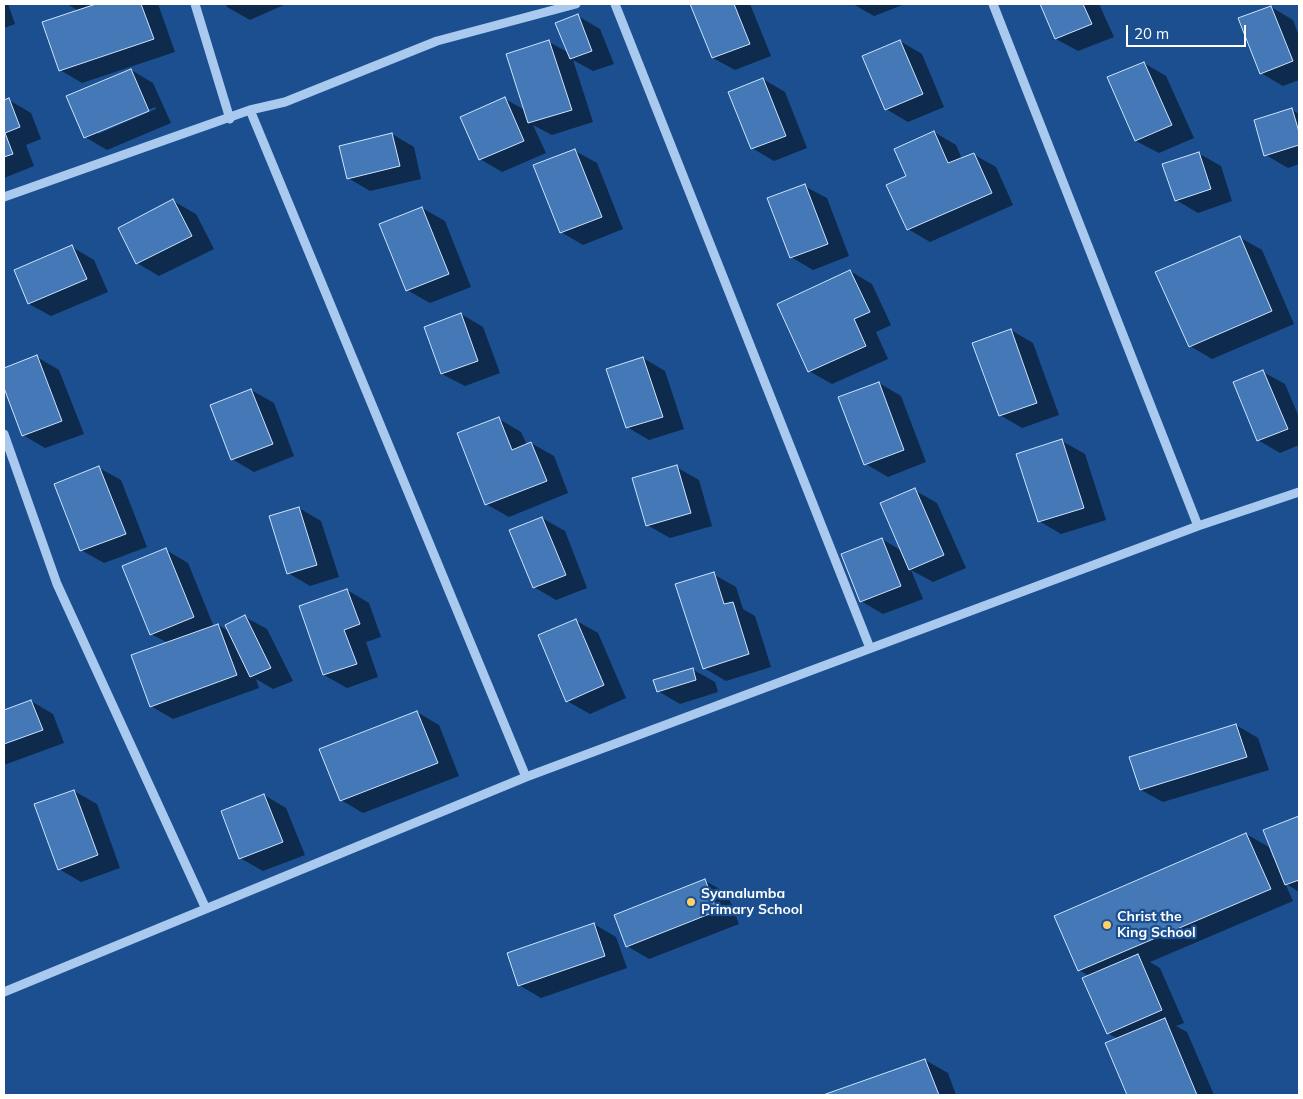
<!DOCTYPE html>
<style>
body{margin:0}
#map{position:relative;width:1303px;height:1099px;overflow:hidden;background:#1b4f8f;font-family:Mulish,sans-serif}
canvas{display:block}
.frame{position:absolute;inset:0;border:5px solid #fff;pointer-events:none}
.scale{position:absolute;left:1126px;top:25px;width:120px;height:22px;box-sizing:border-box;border:2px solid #fff;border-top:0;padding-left:6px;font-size:15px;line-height:18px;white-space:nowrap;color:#fff;-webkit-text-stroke:4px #1b4f8f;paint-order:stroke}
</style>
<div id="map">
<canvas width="1303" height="1099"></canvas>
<div class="frame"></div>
<div class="scale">20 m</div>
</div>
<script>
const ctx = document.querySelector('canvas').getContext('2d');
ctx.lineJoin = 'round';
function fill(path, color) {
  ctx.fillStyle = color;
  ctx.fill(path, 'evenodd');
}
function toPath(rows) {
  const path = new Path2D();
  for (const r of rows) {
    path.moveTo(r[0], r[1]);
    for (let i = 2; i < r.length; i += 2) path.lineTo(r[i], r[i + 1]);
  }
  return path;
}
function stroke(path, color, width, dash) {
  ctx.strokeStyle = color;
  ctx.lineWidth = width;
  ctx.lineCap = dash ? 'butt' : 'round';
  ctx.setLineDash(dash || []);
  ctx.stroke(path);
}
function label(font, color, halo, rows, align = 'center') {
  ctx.font = font + ' Mulish,sans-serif';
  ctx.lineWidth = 4.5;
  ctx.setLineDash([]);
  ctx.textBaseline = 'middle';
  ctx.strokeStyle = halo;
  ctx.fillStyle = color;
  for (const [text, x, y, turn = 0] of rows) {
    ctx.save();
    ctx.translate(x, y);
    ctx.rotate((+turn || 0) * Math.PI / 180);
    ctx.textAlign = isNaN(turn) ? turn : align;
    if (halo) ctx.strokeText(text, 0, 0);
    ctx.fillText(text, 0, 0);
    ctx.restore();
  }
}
fill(toPath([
 [4,4,8,4,15,24,4,28],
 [67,4,158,4,175,52,82,83,60,70,79,11],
 [226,4,286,4,250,20,227,7],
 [692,4,750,4,771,56,735,70,713,58],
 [853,4,905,4,874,16],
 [1041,4,1099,4,1114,37,1078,51,1056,39],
 [1271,7,1293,20,1299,36,1299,80,1283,86,1261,73],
 [578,16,600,29,614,64,593,71,573,60,593,122,552,135,533,125,546,153,502,172,480,159,505,99,525,110,549,42,569,53],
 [900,41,922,54,944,107,908,122,886,109],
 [1144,63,1166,76,1194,138,1159,153,1136,141,1109,78],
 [131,70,153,83,171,123,107,150,85,137],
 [155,107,156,109,98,134,98,131],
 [763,79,785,92,807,148,774,161,752,148],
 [9,100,31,113,41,139,26,145,34,166,4,178,4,102],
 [1292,110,1299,114,1299,164,1288,168,1266,155],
 [934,132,956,145,962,159,973,154,996,167,1013,205,930,242,908,229,908,177],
 [392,134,414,147,421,179,370,191,348,178],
 [575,151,597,163,623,229,583,245,561,232],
 [1198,153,1221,166,1232,201,1198,213,1176,200],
 [804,186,827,198,849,256,813,270,791,257],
 [173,201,196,214,214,249,159,276,137,263],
 [422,208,445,221,471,287,430,303,407,290],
 [1239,237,1262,250,1294,324,1212,359,1190,346],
 [72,247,94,260,108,292,51,316,29,304],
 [850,271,872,284,891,325,876,332,888,359,832,384,809,371,778,304],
 [461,314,483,327,500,373,465,386,442,374],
 [1011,330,1033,343,1059,415,1022,428,1000,415],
 [37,357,59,370,84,434,45,448,23,435,4,385,4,369],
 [643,358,665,371,684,429,649,440,627,427],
 [1263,372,1285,384,1299,417,1299,445,1280,453,1258,440],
 [879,383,901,396,926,462,888,477,866,464],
 [251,390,274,403,294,456,254,472,232,459],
 [499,419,521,432,527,445,531,443,554,456,568,493,509,517,486,504],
 [1062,441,1085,454,1106,520,1061,534,1039,521],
 [676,467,699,480,712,526,670,538,647,525],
 [99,468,121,480,147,547,104,563,81,550],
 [914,490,937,503,966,568,933,582,911,570,923,599,883,614,861,601,882,539,902,551],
 [299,508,321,521,339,577,310,586,288,573],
 [542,518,565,531,587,588,556,600,534,587],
 [166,550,188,563,214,627,218,625,230,632,245,617,267,629,293,681,273,689,256,679,259,688,173,719,151,706,168,643,151,634],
 [713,574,736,587,743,609,755,616,771,667,726,681,704,668],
 [347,590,369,603,381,637,366,642,378,677,347,688,324,675,300,607],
 [575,620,598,633,626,698,590,714,567,701],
 [692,669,715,682,718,692,680,704,658,691],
 [31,701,53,714,64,743,4,765,4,712],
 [417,712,439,725,459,776,363,813,341,800],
 [1236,725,1258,738,1269,770,1163,802,1141,790],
 [74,791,97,804,120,868,81,882,59,869],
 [264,795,286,808,305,855,263,871,240,858],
 [1299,817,1299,892,1285,883,1293,901,1150,962,1160,968,1184,1023,1176,1026,1187,1032,1214,1095,1129,1095,1107,1043,1118,1039,1108,1033,1089,976,1079,970,1246,834,1269,847,1273,858,1276,857,1265,831],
 [705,881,727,893,739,924,649,959,627,946],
 [594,924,616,937,627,968,541,998,519,985],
 [925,1060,948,1073,956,1095,827,1095]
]), '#0007');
const building = toPath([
 [96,4,141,4,154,39,59,71,42,22,96,4],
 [690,4,734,4,750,44,712,58,690,4],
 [1040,4,1083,4,1092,24,1055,39,1040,4],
 [1271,6,1293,61,1260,74,1238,18,1271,6],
 [578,14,592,51,570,59,555,23,578,14],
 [549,40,572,110,528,123,506,54,549,40],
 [900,40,923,94,885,110,862,56,900,40],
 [1144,62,1172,125,1135,141,1107,77,1144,62],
 [131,69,149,111,84,138,66,96,131,69],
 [763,78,786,136,751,149,728,92,763,78],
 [505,97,524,141,479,160,460,117,505,97],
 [9,98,20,127,5,133,13,154,4,157,4,100,9,98],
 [1292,108,1299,132,1299,145,1264,156,1254,120,1292,108],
 [934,131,948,163,974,153,992,193,907,230,886,185,906,176,894,149,934,131],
 [392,133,400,166,347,179,339,146,392,133],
 [575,149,602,217,560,233,533,165,575,149],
 [1199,152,1211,189,1175,201,1162,164,1199,152],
 [805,184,828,244,790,258,767,198,805,184],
 [173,199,192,236,136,264,118,228,173,199],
 [422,207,449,274,406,291,379,224,422,207],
 [1240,236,1272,311,1189,347,1155,272,1240,236],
 [72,245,87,279,28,304,14,270,72,245],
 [850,270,870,312,854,319,866,346,808,372,777,304,850,270],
 [461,313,478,361,441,374,424,327,461,313],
 [1011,329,1037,403,999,416,972,343,1011,329],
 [37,355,62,421,22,436,4,388,4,368,37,355],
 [643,357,663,417,626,428,606,369,643,357],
 [1263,370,1288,429,1257,441,1233,382,1263,370],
 [879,382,904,450,864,465,838,397,879,382],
 [251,389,273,444,231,460,210,405,251,389],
 [499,417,512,450,531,442,547,481,485,505,457,433,499,417],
 [1062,439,1084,508,1038,522,1016,454,1062,439],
 [677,465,691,513,646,526,632,478,677,465],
 [99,466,126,534,80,551,54,484,99,466],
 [915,488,944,555,909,570,880,503,915,488],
 [299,507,317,565,287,574,269,516,299,507],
 [542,517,566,575,533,588,509,530,542,517],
 [882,538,901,586,860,602,841,554,882,538],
 [166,548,194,617,150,635,122,566,166,548],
 [714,572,724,604,733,602,749,654,703,669,675,584,714,572],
 [347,589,360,624,344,630,357,664,323,675,299,606,347,589],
 [245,615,271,668,250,677,225,625,245,615],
 [576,619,604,685,566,702,538,635,576,619],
 [218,624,237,675,150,707,131,655,218,624],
 [693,668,696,680,657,692,653,680,693,668],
 [31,700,43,730,4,744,4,710,31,700],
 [417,711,438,763,340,801,319,749,417,711],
 [1236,724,1247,757,1140,790,1129,757,1236,724],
 [74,790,98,855,58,870,34,804,74,790],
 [264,794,283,842,239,859,221,811,264,794],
 [1299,816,1299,880,1285,885,1263,830,1299,816],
 [1246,833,1271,889,1078,971,1054,916,1246,833],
 [705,879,717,911,626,947,614,915,705,879],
 [594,923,605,956,518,986,507,953,594,923],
 [1138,954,1162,1010,1107,1034,1082,978,1138,954],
 [1165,1018,1197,1095,1127,1095,1105,1043,1165,1018],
 [925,1059,939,1095,823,1095,925,1059]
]);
fill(building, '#4478b7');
stroke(building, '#cfe3fa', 1);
stroke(toPath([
 [195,4,230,119],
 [615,4,870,648],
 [993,4,1198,526],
 [250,110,526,777],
 [4,197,250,110,285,102,437,41,576,4],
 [4,434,57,584,206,909],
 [4,992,526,777,1198,526,1299,492]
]), '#a9c9ee', 9);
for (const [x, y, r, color] of [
 [691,902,5,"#ffd166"],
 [1107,925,5,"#ffd166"]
]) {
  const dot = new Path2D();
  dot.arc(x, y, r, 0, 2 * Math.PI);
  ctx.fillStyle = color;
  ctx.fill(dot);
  stroke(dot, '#1b4f8f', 2);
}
label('bold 14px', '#fff', '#1b4f8f', [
 ["Syanalumba",701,894],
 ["Primary School",701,910],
 ["Christ the",1117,917],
 ["King School",1117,933]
], 'left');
</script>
